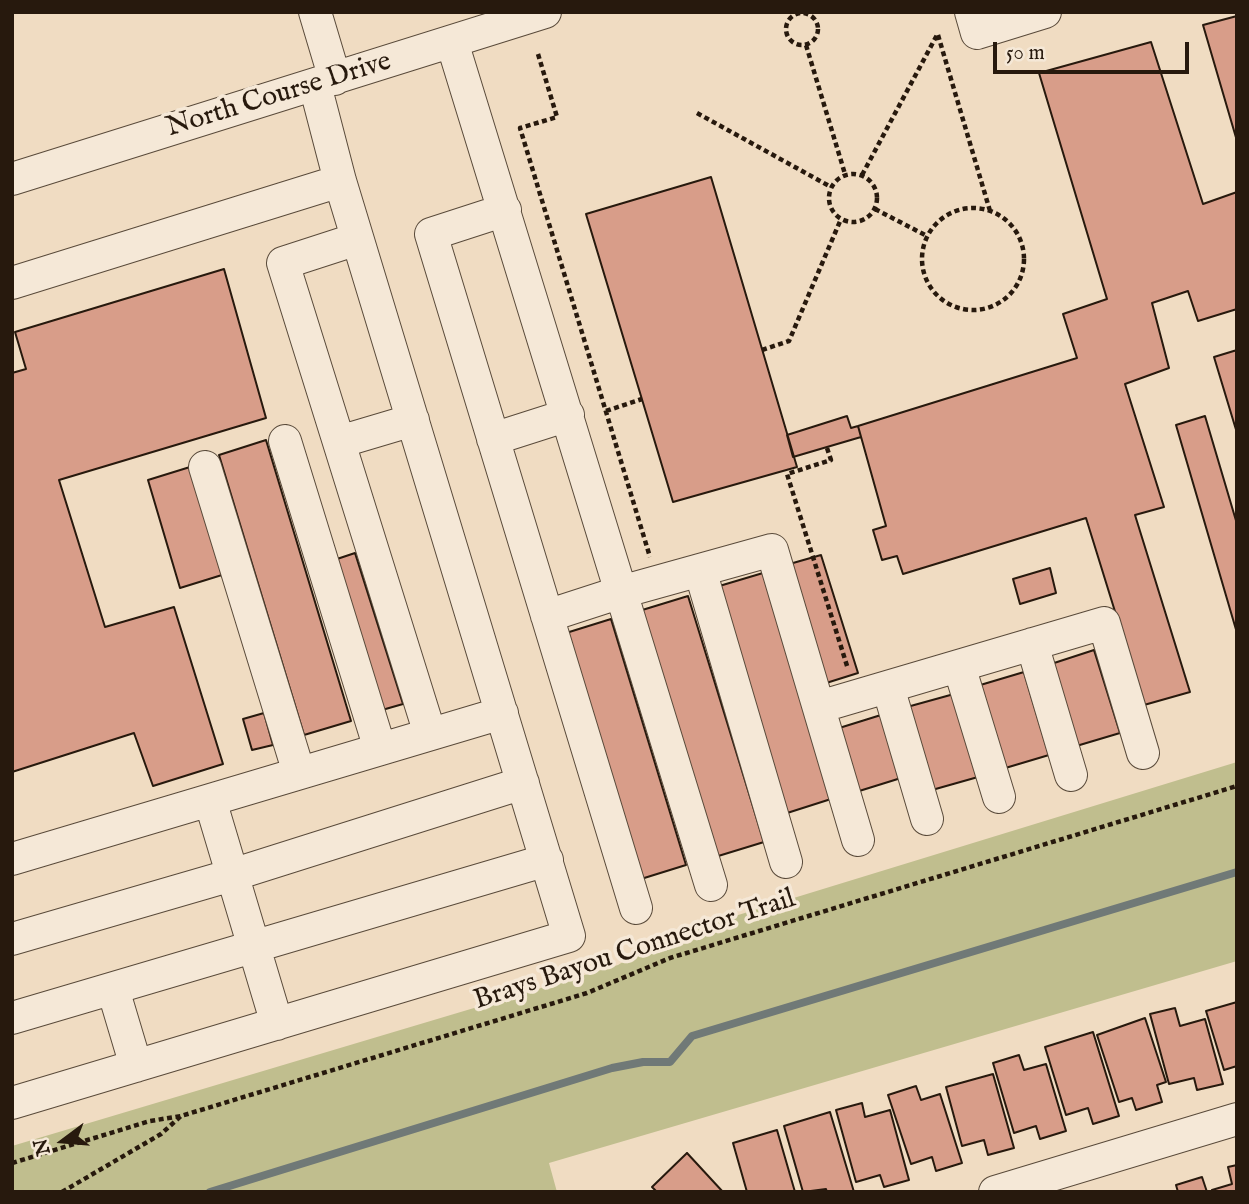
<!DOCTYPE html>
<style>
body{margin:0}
#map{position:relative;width:1249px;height:1204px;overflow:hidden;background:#f0dcc2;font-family:"IM FELL English",serif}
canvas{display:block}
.frame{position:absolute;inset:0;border:14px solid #27190d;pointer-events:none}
.north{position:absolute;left:28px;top:1106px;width:70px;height:70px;-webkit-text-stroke:5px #f5e8d7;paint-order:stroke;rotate:254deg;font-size:19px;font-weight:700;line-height:28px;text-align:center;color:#27190d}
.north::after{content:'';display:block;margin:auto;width:24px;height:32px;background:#27190d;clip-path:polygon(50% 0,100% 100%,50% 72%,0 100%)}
.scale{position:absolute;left:993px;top:42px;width:196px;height:32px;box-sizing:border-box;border:4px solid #27190d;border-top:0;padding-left:9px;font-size:21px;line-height:24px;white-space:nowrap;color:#27190d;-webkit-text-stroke:5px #f5e8d7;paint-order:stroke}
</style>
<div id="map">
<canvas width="1249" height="1204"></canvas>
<div class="frame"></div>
<div class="north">N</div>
<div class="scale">50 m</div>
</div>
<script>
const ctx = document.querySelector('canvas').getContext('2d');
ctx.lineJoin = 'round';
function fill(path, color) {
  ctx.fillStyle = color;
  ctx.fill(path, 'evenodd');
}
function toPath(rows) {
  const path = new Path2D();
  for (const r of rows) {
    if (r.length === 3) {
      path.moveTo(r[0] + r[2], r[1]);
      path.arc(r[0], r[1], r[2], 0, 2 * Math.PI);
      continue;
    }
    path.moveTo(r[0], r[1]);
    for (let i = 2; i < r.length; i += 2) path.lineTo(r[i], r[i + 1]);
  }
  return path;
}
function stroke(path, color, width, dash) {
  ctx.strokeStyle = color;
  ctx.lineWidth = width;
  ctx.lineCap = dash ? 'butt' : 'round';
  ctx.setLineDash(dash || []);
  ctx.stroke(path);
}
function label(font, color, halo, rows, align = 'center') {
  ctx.font = font + ' "IM FELL English",serif';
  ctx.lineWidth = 7;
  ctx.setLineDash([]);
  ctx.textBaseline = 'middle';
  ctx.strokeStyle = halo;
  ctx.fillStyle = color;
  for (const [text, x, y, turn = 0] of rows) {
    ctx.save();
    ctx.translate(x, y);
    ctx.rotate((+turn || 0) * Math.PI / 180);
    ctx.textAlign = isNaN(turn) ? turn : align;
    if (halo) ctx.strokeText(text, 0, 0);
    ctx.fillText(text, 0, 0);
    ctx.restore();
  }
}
fill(toPath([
 [1237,762,1237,961,549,1163,557,1192,12,1192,12,1146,618,965,660,939]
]), '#c0be8e');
stroke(toPath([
 [210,1192,612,1068,643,1062,670,1062,692,1036,1237,872]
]), '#707977', 8);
const building = toPath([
 [1237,16,1237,141,1203,25,1237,16],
 [1151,42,1203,204,1237,192,1237,309,1198,321,1188,291,1152,303,1169,368,1125,384,1164,507,1135,515,1190,692,1144,705,1086,518,903,574,897,556,882,560,873,530,886,526,858,426,1077,358,1063,314,1107,299,1039,73,1151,42],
 [711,177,797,467,673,502,586,214,711,177],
 [224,269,266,418,59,480,105,627,174,607,223,764,153,786,134,733,12,772,12,373,26,369,15,332,224,269],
 [1237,350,1237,433,1214,357,1237,350],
 [847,416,851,428,858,426,861,437,793,457,787,435,847,416],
 [1205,416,1237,524,1237,633,1176,425,1205,416],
 [266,440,351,721,304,735,219,455,266,440],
 [190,467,222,575,180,588,148,480,190,467],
 [355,553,403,704,382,710,334,560,355,553],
 [821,555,858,673,823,684,786,565,821,555],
 [1050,568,1056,593,1020,604,1013,579,1050,568],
 [763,573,831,799,784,814,716,587,763,573],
 [688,596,764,842,715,857,639,611,688,596],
 [611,619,686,865,641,879,566,633,611,619],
 [1094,650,1120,733,1073,747,1048,665,1094,650],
 [1024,672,1049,755,1002,769,977,686,1024,672],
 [954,694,978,777,932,790,907,707,954,694],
 [264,713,273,745,252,750,243,719,264,713],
 [881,715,901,778,856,792,836,729,881,715],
 [1237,1002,1237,1066,1224,1070,1206,1011,1237,1002],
 [1175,1008,1180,1026,1205,1019,1223,1084,1197,1090,1194,1078,1169,1084,1150,1014,1175,1008],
 [1145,1018,1166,1082,1157,1085,1162,1102,1136,1110,1132,1098,1119,1102,1097,1035,1145,1018],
 [1093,1032,1119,1116,1093,1124,1088,1108,1066,1115,1045,1047,1093,1032],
 [1019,1055,1024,1070,1046,1064,1066,1131,1040,1139,1036,1126,1014,1133,993,1063,1019,1055],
 [993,1074,1014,1148,988,1155,984,1140,962,1146,946,1087,993,1074],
 [916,1086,921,1100,940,1094,962,1163,936,1171,932,1157,911,1164,888,1095,916,1086],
 [862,1103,865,1117,890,1110,909,1180,884,1187,880,1175,856,1182,836,1110,862,1103],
 [830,1112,854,1192,827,1192,826,1189,803,1192,784,1126,830,1112],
 [777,1130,795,1192,747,1192,733,1143,777,1130],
 [687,1153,723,1192,657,1192,652,1187,687,1153],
 [1237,1165,1237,1192,1213,1192,1212,1190,1232,1184,1228,1167,1237,1165],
 [1202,1177,1207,1192,1178,1192,1176,1185,1202,1177]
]);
fill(building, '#d89d89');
stroke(building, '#27190d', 2);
const minor = toPath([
 [315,12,335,79],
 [971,12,977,33,1045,12],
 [452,42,711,885],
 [12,179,545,12],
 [505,210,431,234,636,908],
 [357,239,283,263,430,734],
 [12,283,340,181],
 [493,439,568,415],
 [285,441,380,749],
 [339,442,413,420],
 [205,467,299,773],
 [700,570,786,862],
 [547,616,621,592,772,550,858,840],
 [1032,644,1071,775],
 [959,666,999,797],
 [888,687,927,819],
 [819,707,1104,623,1143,753],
 [210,800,277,1024],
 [12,859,502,713],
 [12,939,232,875,523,783],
 [113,989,136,1066],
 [12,1018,547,860],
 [12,1103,569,936,340,181,315,85],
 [995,1192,1237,1119]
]);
stroke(minor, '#594a3a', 34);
stroke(toPath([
 [802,29,16],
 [938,35,990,211],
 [806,45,845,174],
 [538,54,557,117,520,128,650,557],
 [697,113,831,187],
 [853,198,24],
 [862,175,937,35],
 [973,259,51],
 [875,209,927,236],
 [762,350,789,341,841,219],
 [606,411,642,399],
 [827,448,831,460,787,474,848,669],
 [12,1163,150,1121,181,1116],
 [62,1192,161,1134,181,1116,587,993,670,958,1237,786]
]), '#27190d', 4.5, [5, 3.5]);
stroke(minor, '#f5e8d7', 32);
label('28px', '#27190d', '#f5e8d7', [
 ["North Course Drive",279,96,-17],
 ["Brays Bayou Connector Trail",635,951,-18]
]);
</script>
